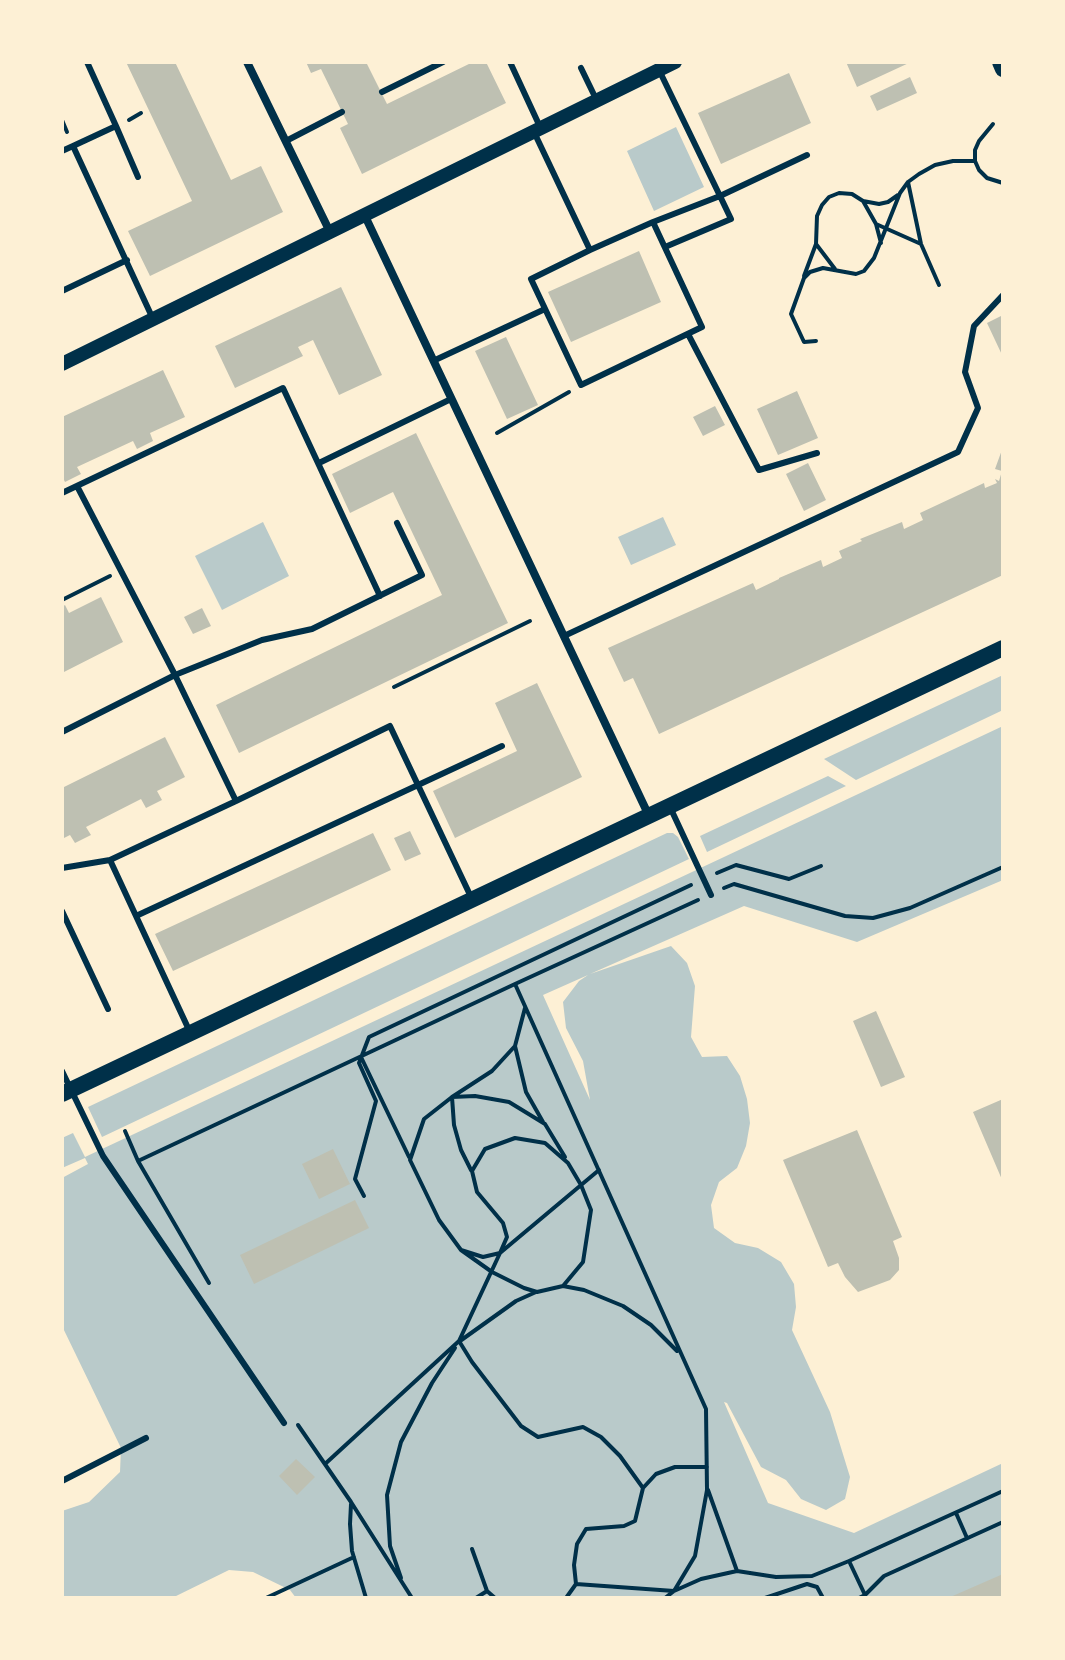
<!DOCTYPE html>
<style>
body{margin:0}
#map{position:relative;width:1065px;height:1660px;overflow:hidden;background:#fdf0d5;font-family:"Alegreya Sans",sans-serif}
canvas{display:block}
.frame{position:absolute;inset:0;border:64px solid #fdf0d5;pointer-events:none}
</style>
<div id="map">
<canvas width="1065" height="1660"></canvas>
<div class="frame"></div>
</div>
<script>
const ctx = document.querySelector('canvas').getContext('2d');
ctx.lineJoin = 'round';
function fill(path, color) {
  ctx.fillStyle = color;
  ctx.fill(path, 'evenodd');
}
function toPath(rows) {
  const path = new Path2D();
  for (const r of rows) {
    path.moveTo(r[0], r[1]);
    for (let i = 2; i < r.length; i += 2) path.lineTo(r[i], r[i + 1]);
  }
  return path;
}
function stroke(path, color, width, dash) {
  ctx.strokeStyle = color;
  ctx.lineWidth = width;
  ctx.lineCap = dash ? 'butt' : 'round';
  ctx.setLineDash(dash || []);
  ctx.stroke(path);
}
fill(toPath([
 [676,127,704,187,654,211,627,151],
 [663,517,676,545,631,565,618,537],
 [263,522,289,576,222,610,195,556],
 [1003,675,1003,710,856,780,824,759],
 [1003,726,1003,880,857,942,744,906,590,974,671,946,687,963,695,986,691,1037,702,1057,727,1056,740,1076,747,1099,750,1123,746,1146,737,1168,719,1182,711,1205,714,1228,735,1243,758,1248,781,1262,794,1284,796,1307,792,1330,830,1412,850,1477,845,1499,826,1510,801,1499,786,1480,761,1467,727,1403,724,1402,768,1503,854,1533,1003,1463,1003,1598,296,1598,290,1590,253,1572,229,1570,172,1598,62,1598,62,1511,89,1502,120,1472,121,1448,62,1326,62,1178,88,1164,85,1158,62,1168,62,1138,73,1133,85,1157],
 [588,975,579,981,563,1002,566,1028,583,1061,590,1100,543,995],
 [828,776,846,786,707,852,700,836],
 [667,833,673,833,678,837,689,859,102,1137,88,1107]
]), '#b9caca');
fill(toPath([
 [126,62,175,62,231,180,261,166,283,212,150,276,128,231,192,201],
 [306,62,366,62,387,104,473,62,486,62,506,103,362,174,340,128,348,124,321,69,311,73],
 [846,62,911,62,857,87],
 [789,73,811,123,721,164,698,113],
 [910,77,917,93,877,111,870,96],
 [639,251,661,302,571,342,548,292],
 [341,287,382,375,339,395,313,340,298,347,303,356,235,388,215,346],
 [1003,315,1003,357,987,323],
 [506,337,538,405,507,419,475,351],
 [163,370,185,417,150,433,153,441,137,449,133,441,77,467,81,474,65,482,62,476,62,417],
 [797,391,818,438,778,455,757,409],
 [715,406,725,425,703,436,693,417],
 [416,433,508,623,239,753,216,705,442,595,393,492,350,513,332,474],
 [1003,447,1003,575,659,734,633,678,624,682,608,648,753,583,756,590,779,579,779,578,821,560,823,567,842,558,839,551,862,541,860,539,902,522,904,529,923,520,920,513,984,483,985,488,997,483,995,479,999,481,1002,471,995,469],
 [808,463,826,500,804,511,786,474],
 [101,597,123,642,62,673,62,607,65,605,69,613],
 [202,608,211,626,193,634,184,617],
 [537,683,582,777,455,838,433,791,517,751,495,703],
 [165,737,185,777,157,791,162,800,146,808,141,799,86,827,91,835,75,843,70,835,62,839,62,788],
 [410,831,421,854,405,861,394,838],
 [373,833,391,870,173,971,155,934],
 [876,1011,905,1077,881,1087,853,1021],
 [1003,1099,1003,1182,973,1112],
 [857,1130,902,1237,893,1241,899,1258,899,1270,890,1280,858,1292,845,1277,838,1263,828,1267,783,1160],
 [333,1149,350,1184,319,1199,302,1164],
 [355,1200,369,1228,254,1284,240,1255],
 [296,1459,315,1477,297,1495,279,1476],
 [1003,1574,1003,1598,948,1598]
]), '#bec0b2');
stroke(toPath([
 [62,120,67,132],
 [129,120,141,113],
 [993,124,979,141,975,150,975,161,979,170,987,178,1003,183],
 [908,182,921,244,939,285],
 [863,201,879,204,888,202,898,195],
 [876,224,921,244],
 [816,244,817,216,822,205,829,197,839,193,852,194,863,201,876,224,881,243],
 [804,276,816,244,835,269],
 [816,341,804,342,791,314,804,278,810,272,823,268,856,274,864,271,874,258,900,193,908,182,919,174,935,165,953,161,975,161],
 [497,433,569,392],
 [62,600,110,576],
 [394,687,530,621],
 [717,873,736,865,789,879,821,866],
 [724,888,734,884,845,916,873,918,910,908,1003,867],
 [515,984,706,1409,707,1490,695,1556,674,1591,576,1584],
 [515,1046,526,1092,543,1122],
 [361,1057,409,1157],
 [125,1131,138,1161,209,1283],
 [138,1161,515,984,698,900],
 [471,1170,461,1150,454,1125,452,1097,475,1096,509,1102,545,1124,565,1157],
 [364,1196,355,1179,376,1101,359,1063,369,1037,691,885],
 [461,1250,492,1272,524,1288,537,1292,563,1286,583,1262,591,1210,581,1185,568,1163,545,1143,515,1138,485,1149,472,1171,477,1192,503,1223,507,1237,500,1253,483,1257,461,1250,439,1220,410,1160,424,1119,452,1097,492,1071,515,1046,525,1008],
 [563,1286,584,1290,623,1306,651,1325,677,1351],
 [459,1341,472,1362,521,1426,538,1437,583,1427,601,1437,620,1456,643,1488],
 [460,1341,516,1301,536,1292],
 [298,1425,351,1502,412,1598],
 [325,1464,459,1341,500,1253,599,1170],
 [708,1490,737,1571],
 [351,1504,350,1524,352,1551,366,1598],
 [956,1513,967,1538],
 [472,1549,487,1591],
 [849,1561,865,1595],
 [401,1578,390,1546,387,1495,401,1442,432,1383,455,1348],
 [266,1598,354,1557],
 [476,1598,487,1591,495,1598],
 [566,1598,576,1584,574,1565,577,1544,586,1529,624,1526,635,1521,643,1488,656,1474,675,1467,707,1467],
 [665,1598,674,1591,701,1579,737,1571,776,1577,812,1576,849,1561,1003,1491],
 [765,1598,807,1584,817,1587,823,1598],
 [859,1598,865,1595,884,1576,1003,1522]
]), '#003049', 4);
stroke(toPath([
 [510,62,541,129],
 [581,68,597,101],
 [659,70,720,196,807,155],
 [382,92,443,62],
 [116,126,138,177],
 [534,132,590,250,653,222,720,196,731,219,665,247],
 [286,141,342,112],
 [73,146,116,126,87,62],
 [62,151,73,146,153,319],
 [590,250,531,279,581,385,702,327,653,222],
 [62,291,127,260],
 [688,334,759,470,817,453],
 [433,361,545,309],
 [319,463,451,399],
 [62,493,283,388,380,596],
 [564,636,958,452,978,408,965,372,974,326,1003,295],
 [62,732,175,675,77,486],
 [236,801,390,726,471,897],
 [670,807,711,895],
 [110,860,136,916],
 [62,868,110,860,236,801,175,675,262,640,312,629,422,575,397,523],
 [62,911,108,1009],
 [189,1030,136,916,502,746],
 [62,1071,103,1156,284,1423],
 [62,1481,146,1438]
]), '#003049', 6);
stroke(toPath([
 [247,62,330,232],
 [365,216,649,816]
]), '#003049', 8);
stroke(toPath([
 [62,364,675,62]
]), '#003049', 14);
stroke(toPath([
 [1000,62,1003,69],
 [62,1094,1003,648]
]), '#003049', 16);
</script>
